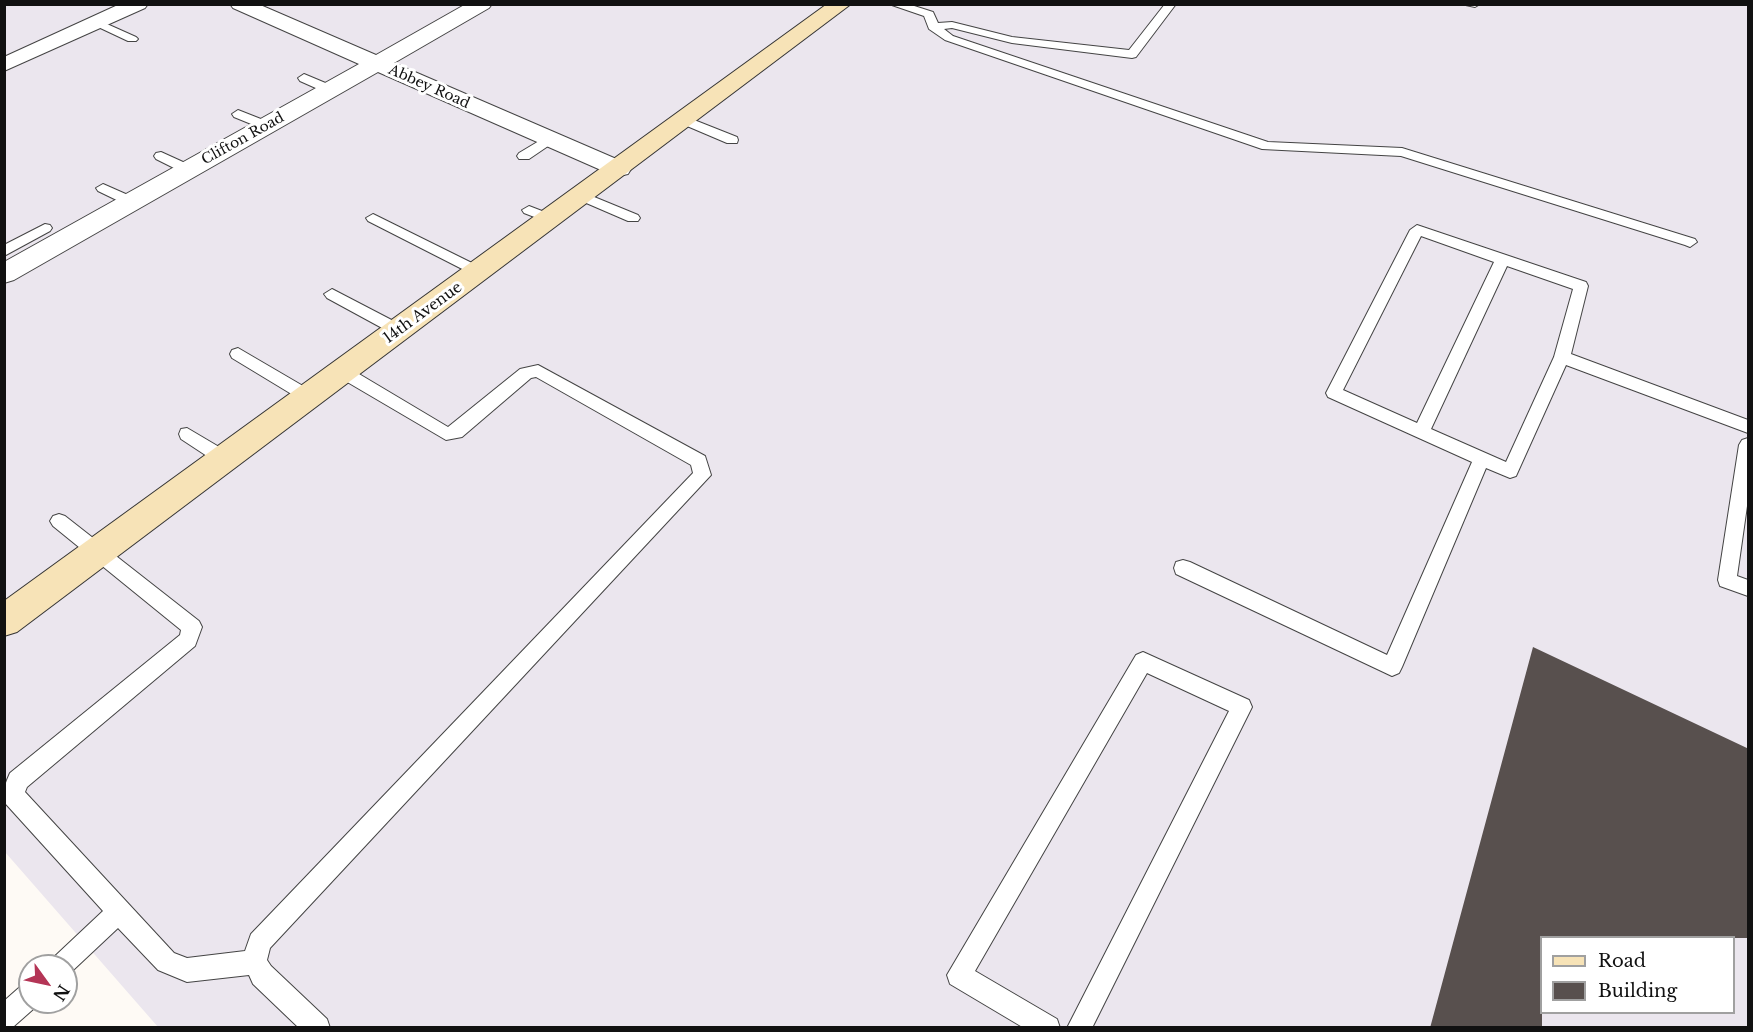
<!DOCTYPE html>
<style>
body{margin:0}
#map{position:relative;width:1753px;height:1032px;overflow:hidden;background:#fefaf5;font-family:"Libre Baskerville",serif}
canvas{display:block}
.frame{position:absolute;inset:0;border:6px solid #111;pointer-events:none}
.legend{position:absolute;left:1540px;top:936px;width:195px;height:78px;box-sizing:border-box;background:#fff;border:2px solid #a0a0a0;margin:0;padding:8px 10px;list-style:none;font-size:18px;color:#111}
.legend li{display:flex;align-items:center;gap:12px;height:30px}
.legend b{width:30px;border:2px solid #a0a0a0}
.north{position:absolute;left:18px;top:954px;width:60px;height:60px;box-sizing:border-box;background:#fff;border:2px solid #a0a0a0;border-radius:50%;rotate:123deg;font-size:16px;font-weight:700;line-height:24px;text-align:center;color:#111}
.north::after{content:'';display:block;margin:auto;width:21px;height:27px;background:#b43556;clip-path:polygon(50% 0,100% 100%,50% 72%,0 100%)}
</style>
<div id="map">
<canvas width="1753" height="1032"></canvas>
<div class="frame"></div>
<ul class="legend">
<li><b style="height:8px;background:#f7e3b7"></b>Road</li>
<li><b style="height:16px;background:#58504e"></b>Building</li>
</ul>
<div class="north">N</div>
</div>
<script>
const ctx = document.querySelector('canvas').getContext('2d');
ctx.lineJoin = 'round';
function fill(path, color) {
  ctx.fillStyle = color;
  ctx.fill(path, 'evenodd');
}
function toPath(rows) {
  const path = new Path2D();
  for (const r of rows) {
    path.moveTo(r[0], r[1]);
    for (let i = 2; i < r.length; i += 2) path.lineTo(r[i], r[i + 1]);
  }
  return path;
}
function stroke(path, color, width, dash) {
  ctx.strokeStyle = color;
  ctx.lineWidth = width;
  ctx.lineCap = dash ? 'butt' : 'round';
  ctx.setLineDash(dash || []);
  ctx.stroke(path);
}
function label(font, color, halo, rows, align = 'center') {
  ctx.font = font + ' "Libre Baskerville",serif';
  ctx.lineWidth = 6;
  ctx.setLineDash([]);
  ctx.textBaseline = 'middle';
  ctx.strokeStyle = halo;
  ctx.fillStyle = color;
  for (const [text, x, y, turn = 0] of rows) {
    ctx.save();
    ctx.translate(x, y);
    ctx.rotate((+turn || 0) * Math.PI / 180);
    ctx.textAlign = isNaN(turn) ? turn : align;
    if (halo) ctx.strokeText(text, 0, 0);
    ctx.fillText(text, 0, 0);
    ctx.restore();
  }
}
fill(toPath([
 [4,5,1748,5,1748,1027,158,1027,5,852],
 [1542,938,1734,938,1734,1012,1542,1012]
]), '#ebe6ee');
fill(toPath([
 [1533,647,1749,749,1749,938,1542,938,1542,1028,1430,1028]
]), '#58504e');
const service = toPath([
 [889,4,908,4,933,12,938,23,952,22,1012,37,1129,50,1165,4,1176,4,1136,57,1132,58,1012,43,952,28,944,29,953,36,1268,142,1402,148,1695,239,1697,242,1690,247,1685,245,1401,156,1262,149,945,40,929,29,924,16,889,4],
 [1461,4,1480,4,1475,7,1461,4],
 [98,20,136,37,138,39,136,41,128,41,94,25,94,21,98,20],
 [304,74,335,87,337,90,335,93,327,93,300,81,298,78,304,74],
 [238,110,271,123,272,126,266,130,234,117,232,114,238,110],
 [684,116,737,137,738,140,737,143,727,143,680,123,678,120,680,117,684,116],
 [549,135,555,139,554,142,529,159,519,159,517,156,519,153,549,135],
 [161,152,194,167,196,170,194,173,184,173,156,159,154,156,156,153,161,152],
 [103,184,137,199,139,202,137,205,127,205,98,191,96,188,103,184],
 [582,192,638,215,640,218,638,221,628,221,577,199,575,196,582,192],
 [529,206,555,216,557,219,550,223,524,213,522,210,529,206],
 [373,214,484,269,486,272,479,277,474,275,368,221,366,218,373,214],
 [45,224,50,225,52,228,50,231,4,256,4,245,45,224],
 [1417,225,1586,282,1588,286,1571,354,1748,420,1748,433,1566,365,1516,476,1510,478,1486,468,1402,667,1399,673,1392,676,1176,574,1174,568,1176,562,1183,560,1190,562,1387,655,1472,462,1328,397,1326,393,1410,230,1417,225],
 [1421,236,1494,262,1417,423,1343,390,1421,236],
 [1507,266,1573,289,1554,357,1506,462,1431,429,1507,266],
 [332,289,405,327,408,331,405,335,400,336,395,335,327,298,324,294,332,289],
 [238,348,315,393,317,397,315,401,303,401,232,358,230,354,232,350,238,348],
 [538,365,705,456,711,475,270,948,267,960,271,966,327,1019,330,1028,299,1028,253,984,249,975,187,982,158,970,118,928,69,974,66,976,66,966,49,966,53,958,103,911,5,803,4,788,7,780,10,773,180,635,181,630,53,526,50,521,53,516,59,514,65,516,199,621,202,627,195,646,27,787,25,792,174,953,187,958,245,951,251,934,693,473,691,465,536,377,531,378,462,437,446,440,337,376,335,372,337,368,343,366,349,368,448,427,520,369,538,365],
 [187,428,231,454,234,459,231,464,225,466,219,464,181,439,179,434,181,429,187,428],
 [1748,438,1748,499,1737,576,1748,580,1748,596,1720,586,1718,580,1739,445,1742,440,1748,438],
 [1143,652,1249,700,1252,707,1092,1028,1067,1028,1229,711,1147,673,975,971,1057,1019,1060,1028,1024,1028,950,984,947,975,1136,655,1143,652],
 [30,983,30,1002,39,1004,13,1027,4,1028,4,1001,21,986,30,983]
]);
const minor = toPath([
 [120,4,148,4,145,8,4,71,4,57,120,4],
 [230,4,258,4,376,55,466,4,492,4,489,8,394,63,628,164,631,169,628,174,619,176,610,174,378,72,14,280,4,283,4,262,359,64,233,8,230,4]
]);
const secondary = toPath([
 [827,4,851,4,17,632,4,636,4,601,827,4]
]);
stroke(service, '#444', 2);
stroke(minor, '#444', 2);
stroke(secondary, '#333', 2);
fill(service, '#fff');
fill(minor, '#fff');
fill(secondary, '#f7e3b7');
label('14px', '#111', '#fff', [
 ["Abbey Road",429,87,24],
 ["Clifton Road",243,139,-29]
]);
label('15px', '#111', '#fff', [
 ["14th Avenue",423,313,-36]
]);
</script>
